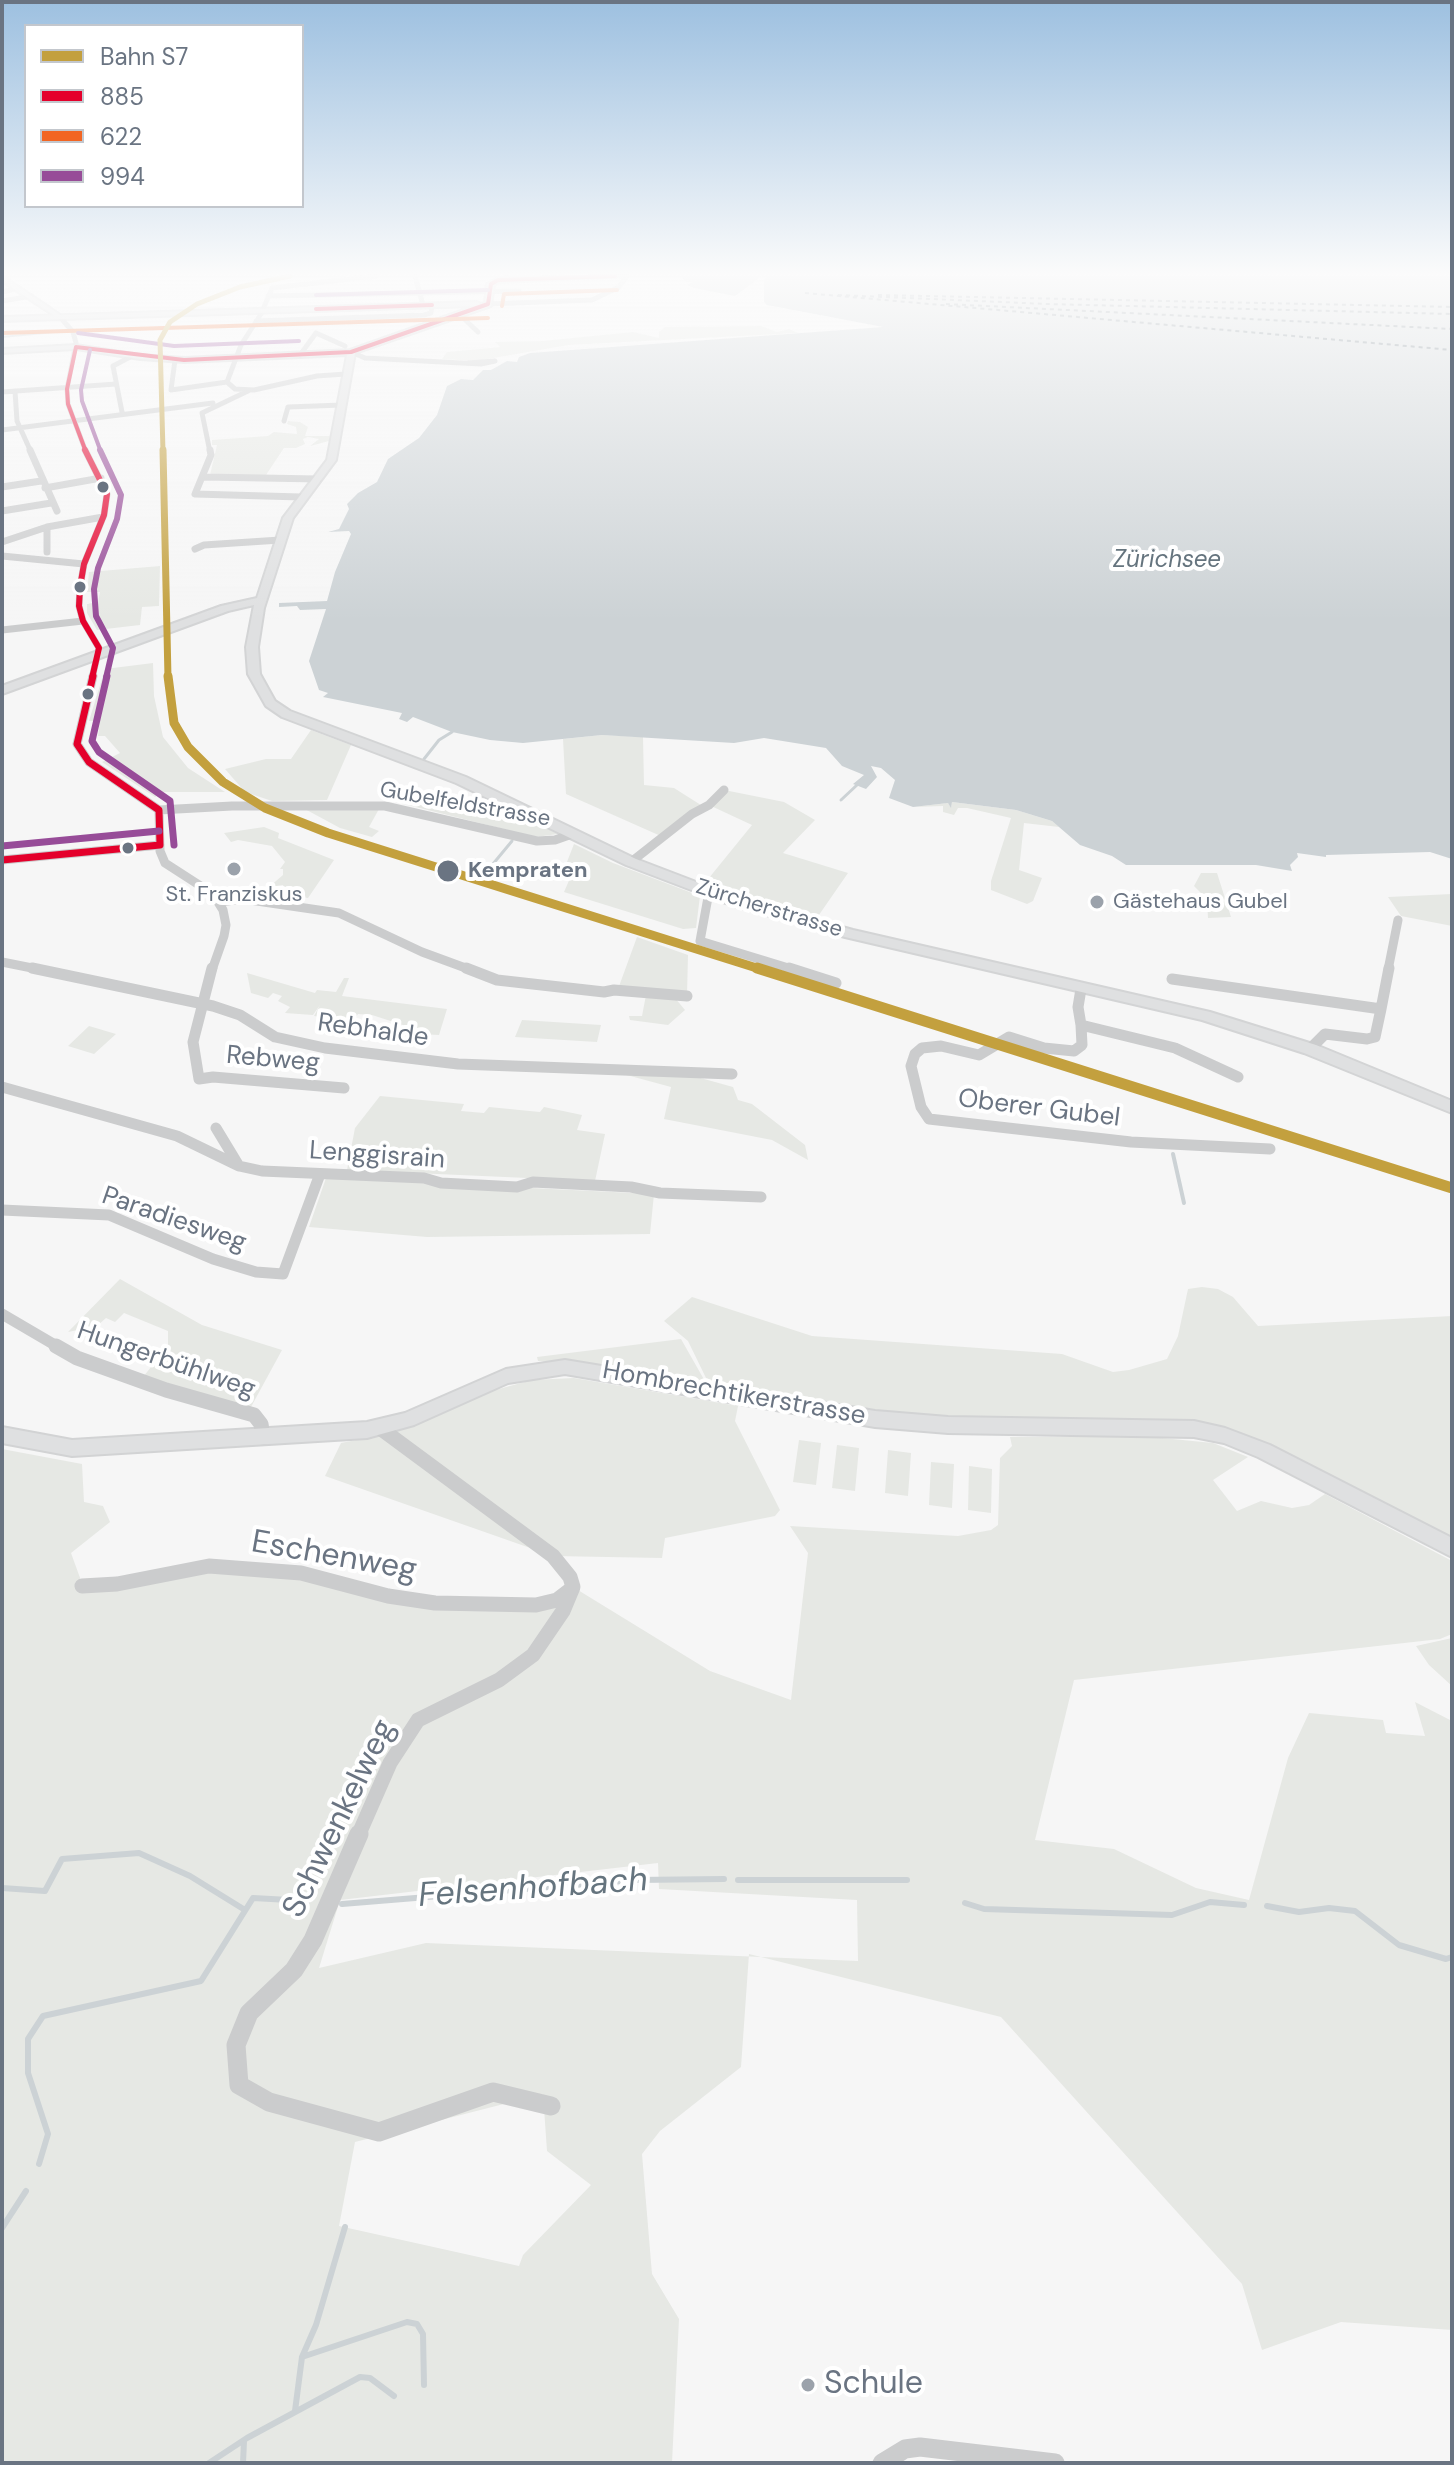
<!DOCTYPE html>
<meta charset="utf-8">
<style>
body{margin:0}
#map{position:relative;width:1454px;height:2465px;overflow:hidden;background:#f6f6f6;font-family:"DM Sans",sans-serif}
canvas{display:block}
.frame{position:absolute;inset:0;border:4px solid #6a7482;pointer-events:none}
.legend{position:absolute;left:24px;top:24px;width:280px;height:184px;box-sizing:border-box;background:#fff;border:2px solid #c3c7cd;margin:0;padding:10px 14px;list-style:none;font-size:24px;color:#6a7482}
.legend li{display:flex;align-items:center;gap:16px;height:40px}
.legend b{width:40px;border:2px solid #c3c7cd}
</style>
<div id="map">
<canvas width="1454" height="2465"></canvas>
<div class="frame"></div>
<ul class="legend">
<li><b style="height:10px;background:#c3a03e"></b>Bahn S7</li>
<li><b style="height:10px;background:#e4002b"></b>885</li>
<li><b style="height:10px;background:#f26522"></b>622</li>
<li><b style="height:10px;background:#974c98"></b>994</li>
</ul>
</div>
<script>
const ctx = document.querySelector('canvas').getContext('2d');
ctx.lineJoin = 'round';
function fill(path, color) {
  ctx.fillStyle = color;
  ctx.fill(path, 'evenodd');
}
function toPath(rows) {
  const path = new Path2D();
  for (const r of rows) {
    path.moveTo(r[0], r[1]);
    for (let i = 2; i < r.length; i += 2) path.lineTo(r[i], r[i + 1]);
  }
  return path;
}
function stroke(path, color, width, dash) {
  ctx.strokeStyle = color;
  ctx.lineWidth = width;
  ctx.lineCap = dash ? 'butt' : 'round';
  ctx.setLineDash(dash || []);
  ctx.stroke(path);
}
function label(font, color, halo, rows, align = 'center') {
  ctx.font = font + ' "DM Sans",sans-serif';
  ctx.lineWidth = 8;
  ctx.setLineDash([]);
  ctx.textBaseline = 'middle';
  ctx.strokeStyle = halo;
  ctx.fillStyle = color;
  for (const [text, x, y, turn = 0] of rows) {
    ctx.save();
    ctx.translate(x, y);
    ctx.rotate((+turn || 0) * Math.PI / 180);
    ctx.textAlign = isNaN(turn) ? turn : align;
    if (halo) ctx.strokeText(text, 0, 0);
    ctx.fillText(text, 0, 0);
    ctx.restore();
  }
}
fill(toPath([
 [761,326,777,332,789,329,798,333,569,345,476,361,442,359,447,352,500,347,495,342,543,341,633,332,659,338,659,332,665,327],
 [288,421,300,422,308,427,305,436,330,436,329,441,310,446,319,439,308,437,303,439,305,444,296,448,284,448,266,475,210,475,217,445,212,445,212,440,268,436,274,432,297,434,296,427,287,424],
 [160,566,159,606,142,607,140,625,97,630,87,613,87,604,98,602,100,592,87,592,89,572],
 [153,663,154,696,163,737,188,768,225,792,164,792,155,797,102,762,120,753,105,736,98,736,100,721,89,721,105,669],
 [311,730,351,745,327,800,272,801,245,792,225,769,266,759,291,759],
 [602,735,643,737,644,785,674,788,704,807,663,837,566,794,563,739],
 [724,790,784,802,815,820,783,853,848,873,812,925,700,889,752,825,709,805],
 [489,799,558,834,535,837,400,803],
 [952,802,1016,810,1052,821,1059,827,1024,823,1019,870,1042,878,1033,901,1027,904,991,890,991,881,1011,818,967,808,958,808,954,815,943,812,943,806,913,807,948,803,951,807],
 [303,808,379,809,369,827,379,831,372,837,340,828],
 [264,827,279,833,278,838,334,860,308,898,287,895,283,885,269,887,283,875,283,869,280,869,285,862,272,846,238,840,231,842,224,833],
 [574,844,613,863,700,896,696,928,683,929,564,892,574,869,565,867],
 [1201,873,1217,873,1231,917,1208,918,1207,899,1194,886],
 [1452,894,1452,926,1401,916,1388,897],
 [637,937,688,955,687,995,618,989],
 [247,973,315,993,317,990,336,992,344,978,349,978,342,996,447,1009,439,1035,403,1033,403,1025,372,1015,358,1014,353,1021,314,1016,320,1005,313,1015,285,1013,290,1007,278,1001,282,996,273,993,268,998,251,993],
 [646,995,675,998,685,1010,668,1025,630,1020,629,1016,642,1016],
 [522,1020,601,1025,597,1042,515,1037],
 [89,1026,116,1034,94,1054,68,1046],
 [623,1074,697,1077,733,1087,738,1100,752,1104,805,1145,808,1160,772,1140,664,1119,671,1087],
 [380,1096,464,1104,461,1111,484,1113,489,1107,540,1112,544,1107,582,1115,577,1130,605,1134,595,1181,347,1170,355,1128],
 [326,1178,654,1194,650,1234,427,1237,309,1227],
 [120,1279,202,1325,282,1350,251,1407,143,1377,168,1346,168,1331,124,1313,115,1322,106,1318,97,1326,68,1332],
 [1202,1287,1218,1289,1233,1297,1258,1326,1452,1316,1452,1542,1249,1439,875,1414,720,1387,706,1378,688,1341,664,1321,692,1297,812,1336,1062,1354,1113,1372,1129,1370,1167,1359,1178,1336,1188,1289],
 [681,1339,706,1383,583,1362,538,1361,537,1357],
 [574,1378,738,1406,735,1421,780,1510,775,1516,665,1538,662,1558,553,1556,325,1476,341,1443,387,1434,488,1392,532,1380],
 [1010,1437,1152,1437,1213,1443,1248,1457,1213,1480,1237,1511,1261,1501,1292,1508,1309,1505,1325,1494,1452,1561,1452,1634,1440,1639,1074,1680,1035,1840,1114,1849,1196,1888,1249,1900,1288,1758,1309,1713,1383,1720,1386,1733,1425,1736,1415,1702,1452,1721,1452,2330,1341,2322,1262,2350,1242,2284,1001,2017,749,1954,741,2067,660,2131,642,2154,652,2274,679,2319,672,2463,2,2463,2,1449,82,1464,84,1502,103,1506,110,1522,71,1553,83,1586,177,1571,301,1573,388,1596,536,1605,573,1587,710,1671,791,1700,808,1553,790,1526,958,1536,991,1530,998,1525,1000,1458,1012,1446],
 [658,1863,659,1889,857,1900,858,1961,426,1943,319,1968,340,1900],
 [543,2094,547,2151,591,2185,523,2255,519,2266,339,2226,355,2142],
 [799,1440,821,1443,816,1485,793,1482],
 [837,1445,859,1448,855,1491,832,1488],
 [888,1450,911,1453,908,1496,885,1493],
 [931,1462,954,1464,952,1508,929,1505],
 [969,1466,992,1469,991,1513,968,1510],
 [1452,1638,1452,1686,1429,1665,1416,1646]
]), '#e6e8e4');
fill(toPath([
 [681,276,762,276,735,296,694,288,687,285,693,282,686,282],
 [768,276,1452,276,1452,859,1430,852,1326,855,1326,857,1297,853,1298,857,1290,865,1292,871,1256,865,1126,865,1112,856,1080,845,1052,821,1016,810,952,802,951,808,948,803,913,807,889,798,895,780,881,768,871,766,877,777,866,789,853,784,864,775,842,766,826,748,764,738,734,743,602,735,523,743,490,740,452,732,413,717,407,722,399,719,402,713,323,697,328,693,319,690,309,661,326,609,300,610,297,606,279,607,279,603,327,601,335,572,351,534,349,531,328,532,339,529,349,509,347,504,358,493,377,482,388,459,419,438,437,415,447,386,461,379,473,380,483,370,491,370,507,361,517,362,519,357,530,353,883,327,767,305,764,302,764,280]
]), '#ccd2d5');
stroke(toPath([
 [2,337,65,331]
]), '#ccd2d5', 2);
stroke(toPath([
 [424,759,439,740,452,732],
 [841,800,857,785],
 [483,876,512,841]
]), '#ccd2d5', 3);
stroke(toPath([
 [1173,1154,1184,1203]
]), '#ccd2d5', 4);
stroke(toPath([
 [738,1880,907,1880],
 [2,1888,45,1891,62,1859,139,1853,190,1876,245,1910],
 [965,1903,984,1909,1172,1915,1210,1902,1244,1905],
 [342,1904,635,1880,724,1879],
 [1267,1906,1299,1912,1329,1908,1355,1911,1399,1945,1446,1959,1452,1957],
 [39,2164,48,2134,28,2073,28,2039,43,2016,201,1981,253,1898,307,1901],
 [2,2228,26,2191],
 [302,2357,316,2325,345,2227],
 [295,2411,302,2357,407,2322,417,2324,423,2334,424,2385],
 [209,2463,247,2438,360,2377,370,2378,394,2396],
 [243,2463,244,2441]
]), '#ccd2d5', 6);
stroke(toPath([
 [805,293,1452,350],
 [838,295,1048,304,1452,314],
 [878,295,1452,307],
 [946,304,1452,329]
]), '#65747e', 2, [4, 4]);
const secondary = toPath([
 [2,276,4,277,63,317,58,318,2,281,2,276],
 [565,1360,875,1411,948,1417,1194,1421,1225,1428,1270,1445,1452,1538,1452,1557,1258,1457,1224,1443,1194,1437,948,1433,875,1427,565,1374,508,1383,414,1425,367,1438,72,1456,2,1443,2,1427,72,1440,367,1422,405,1413,506,1369,565,1360]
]);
const primary = toPath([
 [624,276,499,282,494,285,491,306,355,353,336,460,293,518,264,608,258,647,260,674,275,701,290,711,466,777,636,859,738,898,853,930,1210,1012,1316,1045,1452,1101,1452,1113,1304,1053,1202,1020,845,937,728,904,626,865,456,783,282,717,266,706,248,674,246,647,254,605,228,611,2,694,2,686,221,606,257,598,283,518,327,460,347,355,184,362,140,359,76,349,2,353,2,349,76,345,140,355,184,358,350,350,475,306,2,321,2,317,477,302,481,304,485,303,487,284,498,278,624,276]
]);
stroke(secondary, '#d2d3d4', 4);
stroke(primary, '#d3d4d5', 4);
stroke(toPath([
 [415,276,423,305],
 [2,292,19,288],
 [268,296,519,291],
 [2,301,32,296],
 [488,304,592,300,619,287,627,276],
 [460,315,478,332],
 [60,317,73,332,76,343,67,389,68,404,86,452],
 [256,321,424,315,431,313,432,305],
 [316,333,345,346],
 [351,352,365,358,481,364,495,361,468,363],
 [300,355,316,333],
 [175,360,171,390,227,382],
 [346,374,317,376,254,390,235,389,227,382,241,345,261,314,272,288,376,276],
 [15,391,17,421,31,452],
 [2,392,116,384],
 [122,412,113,366,132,356],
 [284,421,288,407,342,405],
 [2,430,213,403],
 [210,452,202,413,248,391]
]), '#cbcccd', 5);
stroke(toPath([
 [30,450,57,511],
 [85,450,107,494,104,515,84,564,80,587,79,606,83,621,99,648,92,678],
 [210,450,211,455,195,494,301,497],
 [204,477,318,479],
 [2,487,41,481],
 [45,488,101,478],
 [2,511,51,503],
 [47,527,47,552],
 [2,542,47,527,103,517],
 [195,549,204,545,280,540],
 [2,556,84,564],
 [2,630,83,621]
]), '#cbcccd', 7);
stroke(toPath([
 [93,676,77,744,89,762,159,810,160,851,165,863,213,894,223,910,226,925,224,936,212,970],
 [159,810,232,806,385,806,537,841,555,840,572,834],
 [2,860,160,845],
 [631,862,692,814,709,805,724,790],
 [709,892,700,941,795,970],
 [219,902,243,899,339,913,422,952,471,970],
 [2,962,42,970],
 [1388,970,1398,920]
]), '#cbcccd', 9);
stroke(toPath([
 [32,968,213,1006,240,1015,275,1037,325,1048,458,1064,732,1074],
 [212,968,193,1042,199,1079,213,1077,344,1088],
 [466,968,497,980,604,992,614,990,687,996],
 [789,968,836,983],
 [1172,979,1381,1009,1375,1037,1367,1039,1325,1034,1310,1049],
 [1081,989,1078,1007,1081,1025,1175,1048,1238,1077],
 [1381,1009,1389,968],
 [1081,1025,1082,1045,1074,1051,1044,1048,1009,1037,979,1055,941,1046,922,1048,915,1054,911,1066,921,1107,929,1119,1131,1142,1270,1149],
 [2,1087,177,1136,239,1166,262,1171,424,1178,441,1183,517,1187,533,1182,631,1187,660,1193,761,1197],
 [216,1128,239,1166],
 [2,1210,109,1215,213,1259,256,1272,283,1274,320,1174],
 [2,1314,60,1348]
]), '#cbcccd', 11);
stroke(toPath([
 [56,1346,77,1358,166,1390,254,1415,261,1424,263,1437],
 [82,1586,117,1584,209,1566,301,1573,388,1596,435,1603,536,1605,557,1600,570,1590],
 [358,1836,390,1763,418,1720,499,1680,533,1655,563,1611,573,1587,570,1577,553,1556,380,1428]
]), '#cbcccd', 15);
stroke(toPath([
 [359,1834,313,1940,294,1970,249,2013,236,2045,239,2085,269,2102,379,2132,493,2092,551,2106],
 [882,2463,905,2449,920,2447,1055,2463]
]), '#cbcccd', 19);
fill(secondary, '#dfe0e1');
fill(primary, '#dfe0e1');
stroke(toPath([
 [488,304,491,284,498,280,615,276],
 [316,309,432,305],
 [76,347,67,389,68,404,86,452],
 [76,347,184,360,351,352,488,304]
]), '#e4002b', 4);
stroke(toPath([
 [85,450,107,494,104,515,84,564,80,587,79,606,83,621,99,648,92,678]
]), '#e4002b', 6);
stroke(toPath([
 [93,676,77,744,89,762,159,810,160,845],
 [2,860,160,845]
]), '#e4002b', 7);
stroke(toPath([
 [502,306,504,294,617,290],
 [2,333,488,318]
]), '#f26522', 4);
stroke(toPath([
 [316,295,488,290],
 [78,333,174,346,299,341],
 [90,350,81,390,82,401,101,452]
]), '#974c98', 4);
stroke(toPath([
 [100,450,121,495,117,519,98,568,94,589,96,616,113,648,106,678]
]), '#974c98', 6);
stroke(toPath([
 [107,676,92,741,99,752,170,801,174,845],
 [2,846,159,831]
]), '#974c98', 7);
stroke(toPath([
 [163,452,160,340,170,322,197,304,240,287,290,276]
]), '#c3a03e', 5);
stroke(toPath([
 [163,450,168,678]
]), '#c3a03e', 7);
stroke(toPath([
 [168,676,174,723,188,747,223,782,265,808,328,833,763,970]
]), '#c3a03e', 9);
stroke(toPath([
 [757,968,1452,1188]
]), '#c3a03e', 11);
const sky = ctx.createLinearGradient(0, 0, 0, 621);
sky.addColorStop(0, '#9dc0e0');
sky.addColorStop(0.44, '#fbfbfb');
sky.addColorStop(1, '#fbfbfb00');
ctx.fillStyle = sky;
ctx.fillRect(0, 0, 1454, 621);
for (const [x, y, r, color] of [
 [103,487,7,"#6a7482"],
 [80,587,7,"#6a7482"],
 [88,694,7,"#6a7482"],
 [128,848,7,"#6a7482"],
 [234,869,8,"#9ba2ab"],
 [448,871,12,"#6a7482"],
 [1097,902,8,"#9ba2ab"],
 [808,2385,8,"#9ba2ab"]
]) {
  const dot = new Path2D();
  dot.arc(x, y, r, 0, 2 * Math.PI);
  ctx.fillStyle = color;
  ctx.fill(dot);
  stroke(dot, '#fff', 3);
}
label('22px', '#6a7482', '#fff', [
 ["Gubelfeldstrasse",465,805,10],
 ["Zürcherstrasse",769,909,17]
]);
label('bold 22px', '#6a7482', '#fff', [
 ["Kempraten",468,871]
], 'left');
label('22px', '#6a7482', '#fff', [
 ["St. Franziskus",234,895],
 ["Gästehaus Gubel",1113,902,"left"]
]);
label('italic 24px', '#65747e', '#fff', [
 ["Zürichsee",1167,561]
]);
label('26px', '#6a7482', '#fff', [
 ["Rebhalde",373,1031,8],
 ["Rebweg",273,1060,5],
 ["Oberer Gubel",1039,1109,7],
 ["Lenggisrain",377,1156,4],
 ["Paradiesweg",174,1220,19],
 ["Hungerbühlweg",166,1361,19],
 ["Hombrechtikerstrasse",734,1394,10]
]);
label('32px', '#6a7482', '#fff', [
 ["Eschenweg",334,1557,10],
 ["Schwenkelweg",340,1819,-64]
]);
label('32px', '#6a7482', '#fff', [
 ["Schule",824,2385]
], 'left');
label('italic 34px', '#65747e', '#fff', [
 ["Felsenhofbach",533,1889,-4]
]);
</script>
